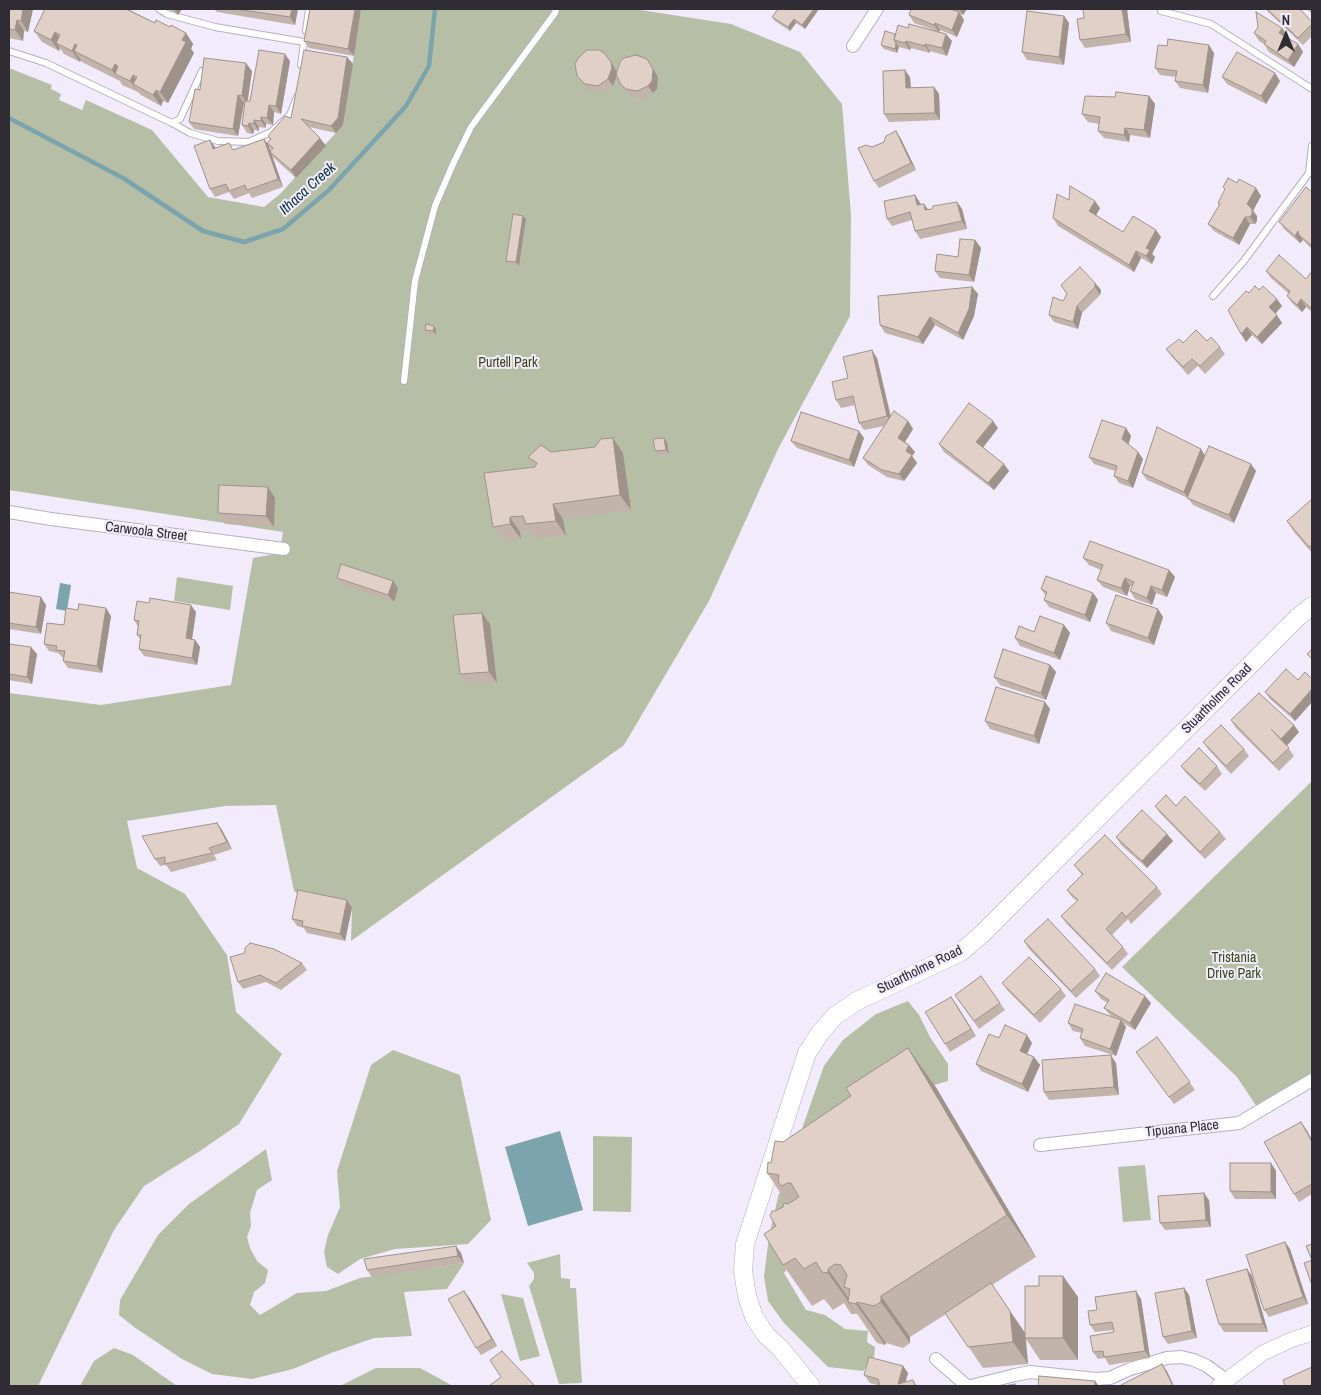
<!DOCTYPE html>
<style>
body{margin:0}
#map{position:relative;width:1321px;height:1395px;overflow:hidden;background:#f1ebfc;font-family:"Archivo Narrow",sans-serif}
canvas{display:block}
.frame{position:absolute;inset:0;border:10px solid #2f2c33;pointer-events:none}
.north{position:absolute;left:1261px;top:10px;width:50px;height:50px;-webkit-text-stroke:4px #f1ebfc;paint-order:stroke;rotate:0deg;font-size:14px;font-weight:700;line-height:20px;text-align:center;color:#2f2c33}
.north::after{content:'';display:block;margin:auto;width:18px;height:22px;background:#2f2c33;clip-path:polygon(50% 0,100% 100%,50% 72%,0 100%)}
</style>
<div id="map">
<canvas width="1321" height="1395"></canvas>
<div class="frame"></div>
<div class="north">N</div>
</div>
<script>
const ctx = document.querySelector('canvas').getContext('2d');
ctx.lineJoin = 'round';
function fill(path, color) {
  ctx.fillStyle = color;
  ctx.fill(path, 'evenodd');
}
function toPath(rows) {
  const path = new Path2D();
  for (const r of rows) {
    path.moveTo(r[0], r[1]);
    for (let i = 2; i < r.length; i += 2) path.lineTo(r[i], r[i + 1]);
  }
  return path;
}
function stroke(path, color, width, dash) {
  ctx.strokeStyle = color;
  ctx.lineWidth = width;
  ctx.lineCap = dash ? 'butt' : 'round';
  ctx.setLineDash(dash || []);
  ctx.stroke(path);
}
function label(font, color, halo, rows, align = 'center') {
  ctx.font = font + ' "Archivo Narrow",sans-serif';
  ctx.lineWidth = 4;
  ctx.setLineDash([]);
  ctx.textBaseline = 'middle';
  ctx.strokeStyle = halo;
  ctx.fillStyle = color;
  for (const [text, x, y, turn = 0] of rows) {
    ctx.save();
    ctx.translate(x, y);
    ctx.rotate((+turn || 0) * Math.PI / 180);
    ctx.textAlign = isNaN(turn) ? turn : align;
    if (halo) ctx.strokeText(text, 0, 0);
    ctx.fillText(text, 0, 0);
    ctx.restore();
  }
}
fill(toPath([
 [361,9,634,9,731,24,800,52,842,104,851,215,850,316,778,449,709,601,624,745,351,941,352,908,303,897,294,891,276,805,225,806,127,821,137,868,185,894,227,955,236,1012,282,1054,239,1124,200,1151,144,1186,114,1230,38,1386,9,1386,9,693,101,705,231,685,253,558,279,553,283,532,9,490,9,68,52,85,51,89,61,94,59,100,82,110,86,100,152,130,208,197,264,207,280,194,343,125],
 [177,577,233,586,230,610,174,601],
 [1312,781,1312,1075,1257,1107,1237,1077,1122,967],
 [908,1001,919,1015,930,1037,948,1064,948,1081,931,1086,784,1273,806,1310,825,1315,845,1329,868,1331,867,1342,875,1347,874,1358,863,1371,828,1367,784,1323,768,1301,764,1276,769,1237,778,1197,824,1066,843,1040,876,1014],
 [393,1050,460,1075,491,1220,468,1244,395,1249,360,1259,338,1274,327,1267,324,1252,328,1235,340,1207,337,1171,371,1065],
 [593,1136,632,1137,631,1212,593,1211],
 [266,1149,272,1180,257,1190,250,1213,251,1226,247,1237,250,1248,257,1261,268,1270,265,1283,254,1292,250,1305,260,1315,297,1293,326,1291,360,1278,464,1263,447,1289,404,1292,412,1336,374,1338,331,1353,293,1369,252,1379,212,1374,182,1359,134,1327,119,1315,120,1300,158,1235,189,1204],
 [1145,1165,1151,1220,1123,1222,1118,1167],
 [560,1254,561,1278,570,1279,570,1288,576,1288,582,1383,559,1384,529,1286,534,1279,534,1273,527,1263],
 [501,1294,523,1298,540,1356,520,1361],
 [114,1348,133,1355,177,1386,80,1386,94,1361],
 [376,1368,420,1368,453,1386,340,1386]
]), '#b6bfa6');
fill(toPath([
 [60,583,71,585,67,611,56,609],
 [560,1131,583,1210,528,1226,505,1147]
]), '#7ba4ac');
stroke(toPath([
 [9,118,123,178,203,231,244,242,283,229,329,190,406,106,429,66,435,9]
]), '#7ba4ac', 4.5);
const service = toPath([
 [159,9,167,14,215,27,304,42,301,65],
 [1161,11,1211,24,1312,89],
 [306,31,309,9],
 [9,51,46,63,172,123,180,119,202,71],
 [172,123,190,133,218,141,249,142,271,132,290,115,297,97],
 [1213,296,1243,262,1309,173,1312,146],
 [404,381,415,281,435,206,453,164,471,127,555,13,556,9]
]);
const minor = toPath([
 [853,46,877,9],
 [9,512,51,519,284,549],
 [1040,1145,1239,1123,1312,1080],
 [936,1359,967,1386],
 [971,1386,1015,1375,1030,1372,1096,1379,1110,1378,1130,1369,1167,1358,1181,1357,1194,1360,1207,1366,1226,1380]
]);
const tertiary = toPath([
 [1219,1386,1263,1353,1291,1340,1312,1333]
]);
const secondary = toPath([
 [811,1386,781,1349,766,1335,754,1317,747,1296,743,1271,745,1244,807,1053,820,1033,835,1016,857,1001,961,952,981,935,1298,617,1312,606]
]);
stroke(service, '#b5afbf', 8);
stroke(minor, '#b5afbf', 14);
stroke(tertiary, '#b5afbf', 16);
stroke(secondary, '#b5afbf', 19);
stroke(service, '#fff', 6);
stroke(minor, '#fff', 12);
stroke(tertiary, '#fff', 15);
stroke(secondary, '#fff', 18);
fill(toPath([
 [9,9,33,9,28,32,24,31,23,41,9,38],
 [45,9,128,9,155,23,170,27,186,33,193,44,191,49,194,53,168,103,163,101,161,106,141,95,138,92,122,85,120,81,82,62,81,60,80,62,64,54,60,48,59,51,42,42,34,31],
 [168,9,182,9,178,15],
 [214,9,298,9,295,25,217,12],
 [310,9,361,9,354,56,309,48,304,41],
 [819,9,805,29,796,23,790,31,775,21,772,17,786,10],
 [911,9,967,9,963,15,960,14,964,20,957,37,940,30,939,32,952,41,947,56,930,51,930,53,911,48,910,50,899,47,897,53,884,49,881,45,895,34,908,28,934,30,914,23,909,15],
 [1083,9,1127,9,1131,42,1085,48,1080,40,1084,18],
 [1265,9,1300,9,1312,22,1312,36,1303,45],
 [1307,9,1312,9,1312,14],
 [1064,16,1069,23,1064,65,1027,60,1022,52],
 [1282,28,1287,35,1286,37,1298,44,1303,52,1294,67,1269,52,1264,44,1259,41,1254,33],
 [1214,53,1208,93,1180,88,1175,81,1176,77,1160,75,1155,68],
 [347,57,353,64,343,125,336,133,309,127,326,146,296,178,275,159,272,155,283,187,252,198,249,193,234,199,229,192,215,197,210,189,216,148,234,150,264,139,269,146,271,151,272,150,267,143,270,140,268,136,291,118],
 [647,59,658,77,657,89,653,93,643,99,631,96,626,92,621,85,617,75,613,86,603,93,591,92,582,83,577,76,616,70,617,73],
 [290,61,281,114,274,112,273,125,266,124,266,128,259,127,259,131,254,130,253,134,247,133,242,125,245,103,244,103,238,136,194,129,189,122,200,90,252,71,248,101,250,101],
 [910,77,911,87,934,87,939,94,940,120,889,122,884,114],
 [1222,77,1280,81,1266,104,1227,84],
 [1149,96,1155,104,1150,138,1130,135,1129,142,1104,138,1098,131,1099,124,1088,122,1082,114,1115,97],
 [896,131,901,139,916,170,879,188,874,181,872,147,884,142],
 [1223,187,1261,196,1253,210,1257,216,1257,221,1255,224,1250,224,1239,245,1214,231,1208,224,1219,205,1218,203,1225,190],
 [1312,192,1312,249,1303,240,1300,243,1285,230,1279,222],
 [915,195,921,204,928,210,957,202,962,209,967,229,920,239,915,231,912,220,892,226,887,219],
 [1069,200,1100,208,1096,215,1123,232,1161,237,1152,254,1155,257,1152,264,1141,258,1134,272,1058,226,1053,218],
 [526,219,519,266,509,265,506,261],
 [975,240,981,248,974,282,940,278,935,271,958,257],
 [1266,271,1306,279,1312,271,1312,312,1306,307,1302,312,1292,303,1287,296,1288,293,1271,278],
 [1095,283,1101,290,1100,295,1082,313,1078,329,1054,322,1049,315,1063,301,1067,294,1061,285],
 [972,287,978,294,974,316,963,340,935,325,923,344,885,333,880,325],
 [1259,290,1282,306,1275,314,1282,323,1262,344,1252,335,1246,342,1249,293],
 [436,329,436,335,428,334,425,330],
 [1207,341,1220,347,1225,354,1205,374,1198,366,1188,375,1172,357,1166,349,1183,343],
 [877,358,891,416,908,421,913,429,905,442,915,452,912,456,917,463,904,481,887,477,868,465,863,458,884,426,864,430,859,423,855,405,841,408,836,400,848,378],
 [998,428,983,447,1009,471,994,490,944,452,939,444],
 [1126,428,1131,436,1128,444,1138,452,1143,459,1133,488,1119,483,1114,476,1115,471,1094,464,1089,457],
 [864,438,854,467,797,448,791,441],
 [667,442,669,454,657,455,655,451],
 [551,452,623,453,631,510,563,519,566,536,536,538,531,531,520,532,521,539,504,541,493,527,535,467,528,457],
 [1205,455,1256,471,1234,523,1193,505,1188,498,1147,480,1142,473],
 [275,498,274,527,225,524,218,513],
 [1312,499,1312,553,1294,532,1287,521],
 [1083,558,1169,570,1175,577,1167,597,1156,593,1152,605,1135,599,1130,591,1132,586,1130,586,1127,596,1103,587,1097,580,1101,570,1089,565],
 [337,578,398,588,394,602,343,585],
 [1041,589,1093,593,1098,600,1090,622,1049,607,1044,600,1046,596],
 [9,592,46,605,41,634,9,629],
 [196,612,192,639,195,640,200,647,197,665,144,656,139,649,140,639,137,635,138,627,134,620],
 [482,613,490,624,497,683,468,685,460,674],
 [111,616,102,673,68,668,63,661,64,658,62,657,58,653,49,651,44,644,64,625],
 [1163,617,1154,645,1111,631,1106,623],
 [1064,625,1070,633,1060,660,1020,646,1015,638,1034,632],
 [9,644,37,654,32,684,9,680],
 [1050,665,1056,672,1046,700,1000,685,994,677],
 [1312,679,1312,702,1295,721,1270,699,1265,692,1298,680],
 [1050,709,1039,744,990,729,985,721],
 [1231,720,1299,732,1287,746,1294,756,1279,771,1236,728],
 [1203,742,1244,749,1249,756,1231,774,1208,749],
 [1181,766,1217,766,1222,774,1205,791,1186,773],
 [1155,806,1176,806,1220,832,1226,839,1205,859,1160,813],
 [217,823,222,830,232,849,214,855,217,860,171,872,166,865,160,866,155,859],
 [1116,837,1173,841,1147,868,1121,845],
 [1074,865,1157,887,1162,894,1131,924,1128,919,1112,935,1123,947,1128,954,1112,970,1066,923,1061,916,1077,901,1072,897,1067,890,1082,875],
 [347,900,352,908,345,941,307,933,304,928,297,926,292,919],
 [1024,941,1095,969,1100,976,1076,998,1029,949],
 [230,957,302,963,307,970,281,990,266,982,243,989,238,982],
 [981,976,1005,1010,979,1029,955,995],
 [1002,983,1061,989,1066,996,1040,1023,1007,990],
 [1095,991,1151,1003,1135,1030,1123,1023,1126,1027,1116,1056,1085,1046,1080,1038,1082,1033,1073,1031,1068,1023,1112,1017,1110,1015,1104,1008,1108,1003,1101,999],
 [956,1004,976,1036,950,1052,945,1044],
 [1157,1037,1195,1090,1174,1104,1136,1052],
 [999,1038,1032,1043,1027,1054,1034,1057,1040,1065,1028,1092,981,1071,976,1064],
 [908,1048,937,1089,1036,1257,992,1285,1025,1333,1039,1286,1063,1276,1078,1297,1078,1360,1040,1360,1026,1339,1028,1364,983,1368,946,1314,910,1337,910,1343,903,1348,886,1343,885,1345,877,1343,857,1314,851,1314,844,1303,833,1310,824,1299,812,1306,783,1265,776,1226,775,1211,788,1204,767,1173,783,1142,851,1096],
 [1116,1063,1119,1095,1049,1100,1044,1092],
 [1306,1129,1312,1140,1312,1194,1299,1202,1294,1194],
 [1271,1163,1276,1171,1276,1199,1235,1199,1230,1191],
 [1209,1200,1211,1227,1165,1230,1160,1223],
 [1285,1242,1290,1249,1308,1304,1269,1317,1264,1310],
 [461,1253,464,1263,372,1277,367,1270],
 [1247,1269,1252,1276,1268,1332,1224,1332,1219,1324],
 [1184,1288,1189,1295,1197,1338,1168,1344,1163,1337],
 [464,1291,470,1299,497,1346,481,1355,476,1348],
 [1141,1299,1150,1358,1109,1365,1105,1358,1098,1359,1093,1352,1114,1332,1114,1330,1095,1332,1090,1325,1097,1310],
 [903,1366,908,1373,906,1382,913,1380,917,1386,880,1386,870,1383,864,1375]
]), '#c2b3ab');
fill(toPath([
 [23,9,33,9,28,32,21,21],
 [174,9,182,9,178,15],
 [292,9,298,9,295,25,290,17],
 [355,9,361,9,354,56,348,49],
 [814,9,819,9,805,29,802,25],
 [959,9,967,9,963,15],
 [1122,9,1127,9,1131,42,1126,34],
 [959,12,964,20,957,37,952,30],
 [1064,16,1069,23,1064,65,1059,57],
 [794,19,796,23,790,31,788,27],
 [17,20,24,31,23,41,15,30],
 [935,23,940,30,939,32,934,25],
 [1282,28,1287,35,1285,40,1279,33],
 [55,32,63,43,56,43,60,48,59,51,51,40],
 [186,33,193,44,191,49,194,53,168,103,160,92,182,40],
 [946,34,952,41,947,56,942,48],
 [906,41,911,48,910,50,905,43],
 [896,43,899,47,897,53,895,49],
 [75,44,83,55,74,51,81,60,80,62,72,51],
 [925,44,930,51,930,53,925,46],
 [1298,44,1303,52,1294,67,1288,60],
 [1209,45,1214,53,1208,93,1203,85],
 [285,54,290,61,281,114,276,106],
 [347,57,353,64,343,125,336,133,331,126],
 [647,59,658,77,657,89,653,93,648,86],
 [611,62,616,70,617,75,613,86,608,79],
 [246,63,252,71,247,103,242,96],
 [115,64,123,75,115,74,119,81,112,70],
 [905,70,910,77,911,95,906,88],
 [1275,73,1280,81,1266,104,1261,96],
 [133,75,141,86,133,84,138,92,130,81],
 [934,87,939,94,940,120,935,113],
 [156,90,163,101,161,106,153,95],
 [238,95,244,103,238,136,233,129],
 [1149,96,1155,104,1150,138,1144,130],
 [269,105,274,112,273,125,267,118],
 [261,117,266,124,266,128,261,121],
 [254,120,259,127,259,131,254,124],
 [249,123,254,130,253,134,248,126],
 [1125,128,1130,135,1129,142,1124,135],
 [896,131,901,139,916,170,911,163],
 [320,138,326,146,296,178,291,170],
 [264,139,269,146,271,153,270,152,272,155,283,187,278,179],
 [210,140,215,147,219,156,213,149],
 [1256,188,1261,196,1253,211,1257,216,1257,221,1255,224,1250,217,1247,204],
 [915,195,920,203,922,212,917,205],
 [1095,201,1100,208,1094,219,1089,211],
 [957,202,962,209,967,229,962,221],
 [924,204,930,212,925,210],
 [523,216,526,219,519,266,516,262],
 [1245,217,1250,224,1239,245,1233,238],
 [1156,230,1161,237,1152,254,1155,257,1152,264,1146,256,1146,248],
 [1298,231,1299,235,1303,240,1300,243,1295,236],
 [975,240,981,248,974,282,969,275],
 [1136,251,1141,258,1134,272,1129,265],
 [1095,283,1101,290,1100,295,1095,287],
 [972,287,978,294,974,316,963,340,958,333],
 [1277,299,1282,306,1274,315,1269,307],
 [1301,299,1306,307,1302,312,1297,305],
 [1077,306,1082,313,1078,329,1073,322],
 [1277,315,1282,323,1262,344,1257,337],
 [930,317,935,325,923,344,918,337],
 [434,326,436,329,436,335,433,331],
 [1247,327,1252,335,1246,342,1241,334],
 [872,350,877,358,892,424,887,416],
 [908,421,913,429,903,445,898,438],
 [993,421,998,428,982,449,976,442],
 [1126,428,1131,436,1128,446,1122,439],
 [859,431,864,438,854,467,849,460],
 [613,438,623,453,631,510,620,495],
 [664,438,667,442,669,454,666,450],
 [909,445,915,452,912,456,917,463,904,481,899,474,906,451],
 [1201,449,1206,457,1189,499,1184,492],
 [1138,452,1143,459,1133,488,1128,481],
 [1004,464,1009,471,994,490,988,483],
 [1251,464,1256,471,1234,523,1229,515],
 [268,487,275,498,274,527,266,516],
 [553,504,563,519,566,536,556,521],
 [510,517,520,532,521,539,510,524],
 [1169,570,1175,577,1167,597,1162,590],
 [1125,578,1130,586,1127,596,1121,588],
 [393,581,398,588,394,602,388,595],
 [1151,586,1156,593,1152,605,1147,598],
 [1093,593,1098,600,1090,622,1085,615],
 [41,597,46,605,41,634,36,627],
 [191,605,196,612,191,646,186,638],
 [106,608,111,616,102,673,97,666],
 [1158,609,1163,617,1154,645,1148,638],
 [482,613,490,624,497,683,489,672],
 [1064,625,1070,633,1060,660,1054,653],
 [195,640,200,647,197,665,192,658],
 [31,647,37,654,32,684,27,677],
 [1050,665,1056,672,1046,700,1041,693],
 [1312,689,1312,702,1295,721,1290,714],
 [1045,702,1050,709,1039,744,1034,736],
 [1294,725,1299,732,1286,746,1281,739],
 [217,823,222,830,232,849,227,842],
 [1167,834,1173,841,1147,868,1142,861],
 [347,900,352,908,345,941,340,934],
 [1145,996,1151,1003,1135,1030,1130,1023],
 [951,997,956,1004,976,1036,971,1029],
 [1121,1020,1126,1027,1116,1056,1110,1049],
 [1027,1035,1032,1043,1025,1058,1020,1051],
 [908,1048,937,1089,1036,1257,1007,1215],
 [1111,1055,1116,1063,1119,1095,1114,1087],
 [1034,1057,1040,1065,1028,1092,1022,1084],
 [1301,1122,1306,1129,1312,1140,1312,1142],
 [1271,1163,1276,1171,1276,1199,1271,1192],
 [1204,1193,1209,1200,1211,1227,1206,1220],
 [1285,1242,1290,1249,1308,1304,1303,1297],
 [456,1246,461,1253,464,1263,458,1256],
 [828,1269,852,1303,848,1302,857,1314,828,1273],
 [1247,1269,1252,1276,1268,1332,1263,1324],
 [1063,1276,1078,1297,1078,1360,1063,1338],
 [991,1283,1025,1333,1028,1364,1013,1342],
 [1184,1288,1189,1295,1197,1338,1192,1331],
 [464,1291,470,1299,497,1346,492,1339],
 [1136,1291,1141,1299,1150,1358,1145,1351],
 [881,1296,910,1337,910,1343,881,1302],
 [857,1302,886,1343,885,1345,856,1304],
 [1162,1364,1167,1371,1174,1386,1173,1386],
 [903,1366,908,1373,904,1386,898,1384],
 [1095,1381,1099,1386,1095,1386]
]), '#9e928b');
const building = toPath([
 [9,9,23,9,21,21,17,20,15,30,9,29,9,9],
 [45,9,126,9,155,23,156,20,170,27,171,25,186,33,182,40,186,42,160,92,156,90,153,95,133,84,137,77,133,75,130,81,115,74,118,66,115,64,112,70,74,51,77,45,75,44,72,51,56,43,60,35,55,32,51,40,34,31,45,9],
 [236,9,292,9,290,17,236,9],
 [310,9,355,9,348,49,304,41,310,9],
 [778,9,784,9,786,10,787,9,814,9,802,25,794,19,788,27,772,17,778,9],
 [911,9,950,9,959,12,952,30,935,23,934,25,909,15,911,9],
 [1083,9,1122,9,1126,34,1080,40,1077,19,1084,18,1083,9],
 [1267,9,1300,9,1312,22,1312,24,1298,38,1267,9],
 [1027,11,1064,16,1059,57,1022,52,1027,11],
 [1256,12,1282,28,1279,33,1298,44,1288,60,1264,44,1266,41,1254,33,1258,27,1256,12],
 [909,24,946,34,942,48,925,44,925,46,906,41,905,43,894,40,898,25,908,28,909,24],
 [885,31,895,34,894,40,896,43,895,49,881,45,885,31],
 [1168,39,1209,45,1203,85,1175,81,1177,71,1155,68,1158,45,1167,46,1168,39],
 [259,50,285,54,276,106,269,105,267,118,261,117,261,121,254,120,254,124,249,123,248,126,242,125,245,101,250,101,259,50],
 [304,50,347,57,338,118,331,126,301,119,320,138,291,170,270,152,273,148,267,143,271,139,268,136,285,116,291,118,304,50],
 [587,50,599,50,604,53,611,62,612,68,608,79,598,86,585,84,577,76,575,64,578,58,587,50],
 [1237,52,1275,73,1261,96,1222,77,1237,52],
 [636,55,647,59,653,69,652,81,648,86,637,91,626,89,621,85,616,74,620,62,624,58,636,55],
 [204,58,246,63,242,96,238,95,233,129,189,122,195,89,200,90,204,58],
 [905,70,906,88,934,87,935,113,884,114,883,71,905,70],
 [1116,92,1149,96,1144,130,1125,128,1124,135,1098,131,1100,117,1082,114,1085,96,1115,97,1116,92],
 [896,131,911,163,874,181,858,148,866,145,872,147,884,142,886,136,896,131],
 [264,139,278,179,247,190,245,185,229,191,226,184,210,189,194,146,210,140,213,149,229,143,233,150,264,139],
 [1228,178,1237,183,1239,179,1256,188,1247,204,1252,209,1252,214,1250,217,1245,217,1233,238,1208,224,1220,204,1218,203,1225,189,1223,187,1228,178],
 [1070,186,1095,201,1089,211,1123,232,1133,216,1156,230,1146,248,1150,250,1146,256,1136,251,1129,265,1053,218,1057,194,1069,200,1070,186],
 [1306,187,1312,192,1312,246,1299,235,1298,231,1295,236,1279,222,1306,187],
 [915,195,917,205,924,204,925,210,932,209,933,206,957,202,962,221,915,231,910,212,887,219,884,201,915,195],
 [513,214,523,216,516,262,506,261,513,214],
 [960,239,975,240,969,275,935,271,937,254,958,257,960,239],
 [1279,255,1306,279,1312,271,1312,309,1301,299,1297,305,1287,296,1290,291,1266,271,1279,255],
 [1080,267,1095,283,1095,287,1077,306,1073,322,1049,315,1053,297,1063,301,1067,294,1061,285,1080,267],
 [1255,286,1259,290,1263,286,1277,299,1269,307,1277,315,1257,337,1247,327,1241,334,1228,310,1246,291,1249,293,1255,286],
 [972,287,969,309,958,333,930,317,918,337,880,325,878,296,972,287],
 [426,324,434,326,433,331,425,330,426,324],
 [1196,330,1207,341,1211,337,1220,347,1200,366,1192,359,1183,367,1166,349,1179,339,1183,343,1196,330],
 [872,350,887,416,859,423,853,396,836,400,832,382,848,378,843,357,872,350],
 [969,403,993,421,976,442,1004,464,988,483,939,444,969,403],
 [894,411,908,421,898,438,909,445,906,451,912,455,899,474,882,470,863,458,894,411],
 [801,412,859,431,849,460,791,441,801,412],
 [1102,420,1126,428,1122,439,1138,452,1128,481,1114,476,1117,466,1089,457,1102,420],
 [1157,427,1201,449,1184,492,1142,473,1157,427],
 [613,438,620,495,553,504,556,521,526,524,523,516,510,517,510,524,493,527,484,473,535,467,537,463,528,457,541,445,551,452,595,447,601,439,613,438],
 [664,438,666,450,655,451,653,439,664,438],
 [1209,446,1251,464,1229,515,1187,498,1209,446],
 [219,485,268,487,266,516,218,513,219,485],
 [1312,499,1312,545,1309,547,1287,521,1312,499],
 [1090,541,1169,570,1162,590,1151,586,1147,598,1130,591,1134,582,1125,578,1121,588,1097,580,1103,565,1083,558,1090,541],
 [341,564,393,581,388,595,337,578,341,564],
 [1046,576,1093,593,1085,615,1044,600,1047,592,1041,589,1046,576],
 [9,592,41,597,36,627,9,623,9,592],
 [1116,595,1158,609,1148,638,1106,623,1116,595],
 [150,598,191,605,186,638,195,640,192,658,139,649,141,635,137,635,139,621,134,620,137,601,149,603,150,598],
 [79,604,106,608,97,666,63,661,65,651,56,650,57,646,44,644,47,623,64,625,66,608,78,610,79,604],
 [482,613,489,672,460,674,453,615,482,613],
 [1040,616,1064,625,1054,653,1015,638,1019,626,1034,632,1040,616],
 [9,644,31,647,27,677,9,674,9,644],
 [1003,649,1050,665,1041,693,994,677,1003,649],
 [1312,649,1312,659,1307,654,1312,649],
 [1286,669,1298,680,1305,672,1312,679,1312,689,1290,714,1265,692,1286,669],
 [996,687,1045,702,1034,736,985,721,996,687],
 [1259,693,1294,725,1281,739,1271,729,1289,748,1273,763,1231,720,1259,693],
 [1221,725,1244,749,1226,766,1203,742,1221,725],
 [1199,748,1217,766,1200,784,1181,766,1199,748],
 [1166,795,1176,806,1185,796,1220,832,1200,852,1155,806,1166,795],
 [1142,810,1167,834,1142,861,1116,837,1142,810],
 [217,823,227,842,209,848,212,853,165,864,165,857,155,859,142,836,217,823],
 [1105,835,1157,887,1126,917,1122,912,1106,929,1123,947,1107,963,1061,916,1078,900,1067,890,1083,874,1074,865,1105,835],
 [298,890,347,900,340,934,302,926,303,921,292,919,298,890],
 [1048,919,1095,969,1071,991,1024,941,1048,919],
 [250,943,274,949,302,963,276,983,260,975,238,982,230,957,245,953,245,948,250,943],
 [1029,957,1061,989,1034,1015,1002,983,1029,957],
 [1106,973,1145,996,1130,1023,1104,1008,1109,1000,1095,991,1106,973],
 [981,976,1000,1003,974,1021,955,995,981,976],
 [951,997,971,1029,945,1044,925,1012,951,997],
 [1075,1004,1121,1020,1110,1049,1080,1038,1083,1029,1068,1023,1075,1004],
 [1005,1025,1027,1035,1020,1051,1034,1057,1022,1084,976,1064,989,1034,999,1038,1005,1025],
 [1157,1037,1190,1082,1169,1097,1136,1052,1157,1037],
 [908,1048,1007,1215,881,1296,881,1302,874,1306,857,1302,856,1304,848,1302,850,1289,844,1287,847,1275,841,1265,835,1264,828,1269,828,1273,822,1272,816,1262,804,1269,795,1258,783,1265,764,1234,776,1226,770,1216,772,1211,775,1211,783,1207,784,1203,788,1204,799,1197,791,1183,787,1183,782,1186,778,1182,779,1175,767,1173,768,1162,771,1163,775,1141,783,1142,851,1096,846,1088,908,1048],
 [1111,1055,1114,1087,1044,1092,1042,1060,1111,1055],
 [1301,1122,1312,1142,1312,1175,1311,1176,1312,1178,1312,1184,1294,1194,1264,1142,1301,1122],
 [1230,1163,1271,1163,1271,1192,1230,1191,1230,1163],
 [1204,1193,1206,1220,1160,1223,1158,1196,1204,1193],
 [1285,1242,1303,1297,1264,1310,1246,1255,1285,1242],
 [1312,1244,1312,1285,1304,1263,1312,1260,1306,1246,1312,1244],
 [456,1246,458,1256,367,1270,364,1259,456,1246],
 [1247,1269,1263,1324,1219,1324,1206,1280,1247,1269],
 [1039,1276,1063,1276,1063,1338,1025,1338,1025,1286,1039,1286,1039,1276],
 [991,1283,1010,1311,1013,1342,968,1347,945,1313,991,1283],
 [1184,1288,1192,1331,1163,1337,1155,1293,1184,1288],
 [464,1291,492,1339,476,1348,448,1299,464,1291],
 [1136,1291,1145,1351,1104,1357,1103,1351,1093,1352,1090,1336,1114,1332,1112,1322,1090,1325,1088,1311,1097,1310,1095,1297,1136,1291],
 [502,1351,535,1386,489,1386,501,1377,490,1360,502,1351],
 [869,1357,903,1366,898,1384,913,1380,915,1386,880,1386,878,1379,864,1375,869,1357],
 [1162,1364,1173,1386,1120,1386,1121,1385,1162,1364],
 [1312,1367,1312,1386,1285,1386,1283,1380,1312,1367],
 [1039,1376,1095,1381,1095,1386,1038,1386,1039,1376],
 [1015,1384,1016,1386,1004,1386,1015,1384]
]);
fill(building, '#e1d0c7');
stroke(building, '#9e928b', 1);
label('14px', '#3b4916', '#f1ebfc', [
 ["Purtell Park",508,363],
 ["Tristania",1234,958],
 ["Drive Park",1234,974]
]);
label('14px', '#2f2c33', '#f1ebfc', [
 ["Carwoola Street",146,532,7],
 ["Stuartholme Road",1217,699,-45],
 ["Stuartholme Road",920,970,-26],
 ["Tipuana Place",1182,1129,-6]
]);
label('italic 15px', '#073138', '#f1ebfc', [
 ["Ithaca Creek",308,189,-42]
]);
</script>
